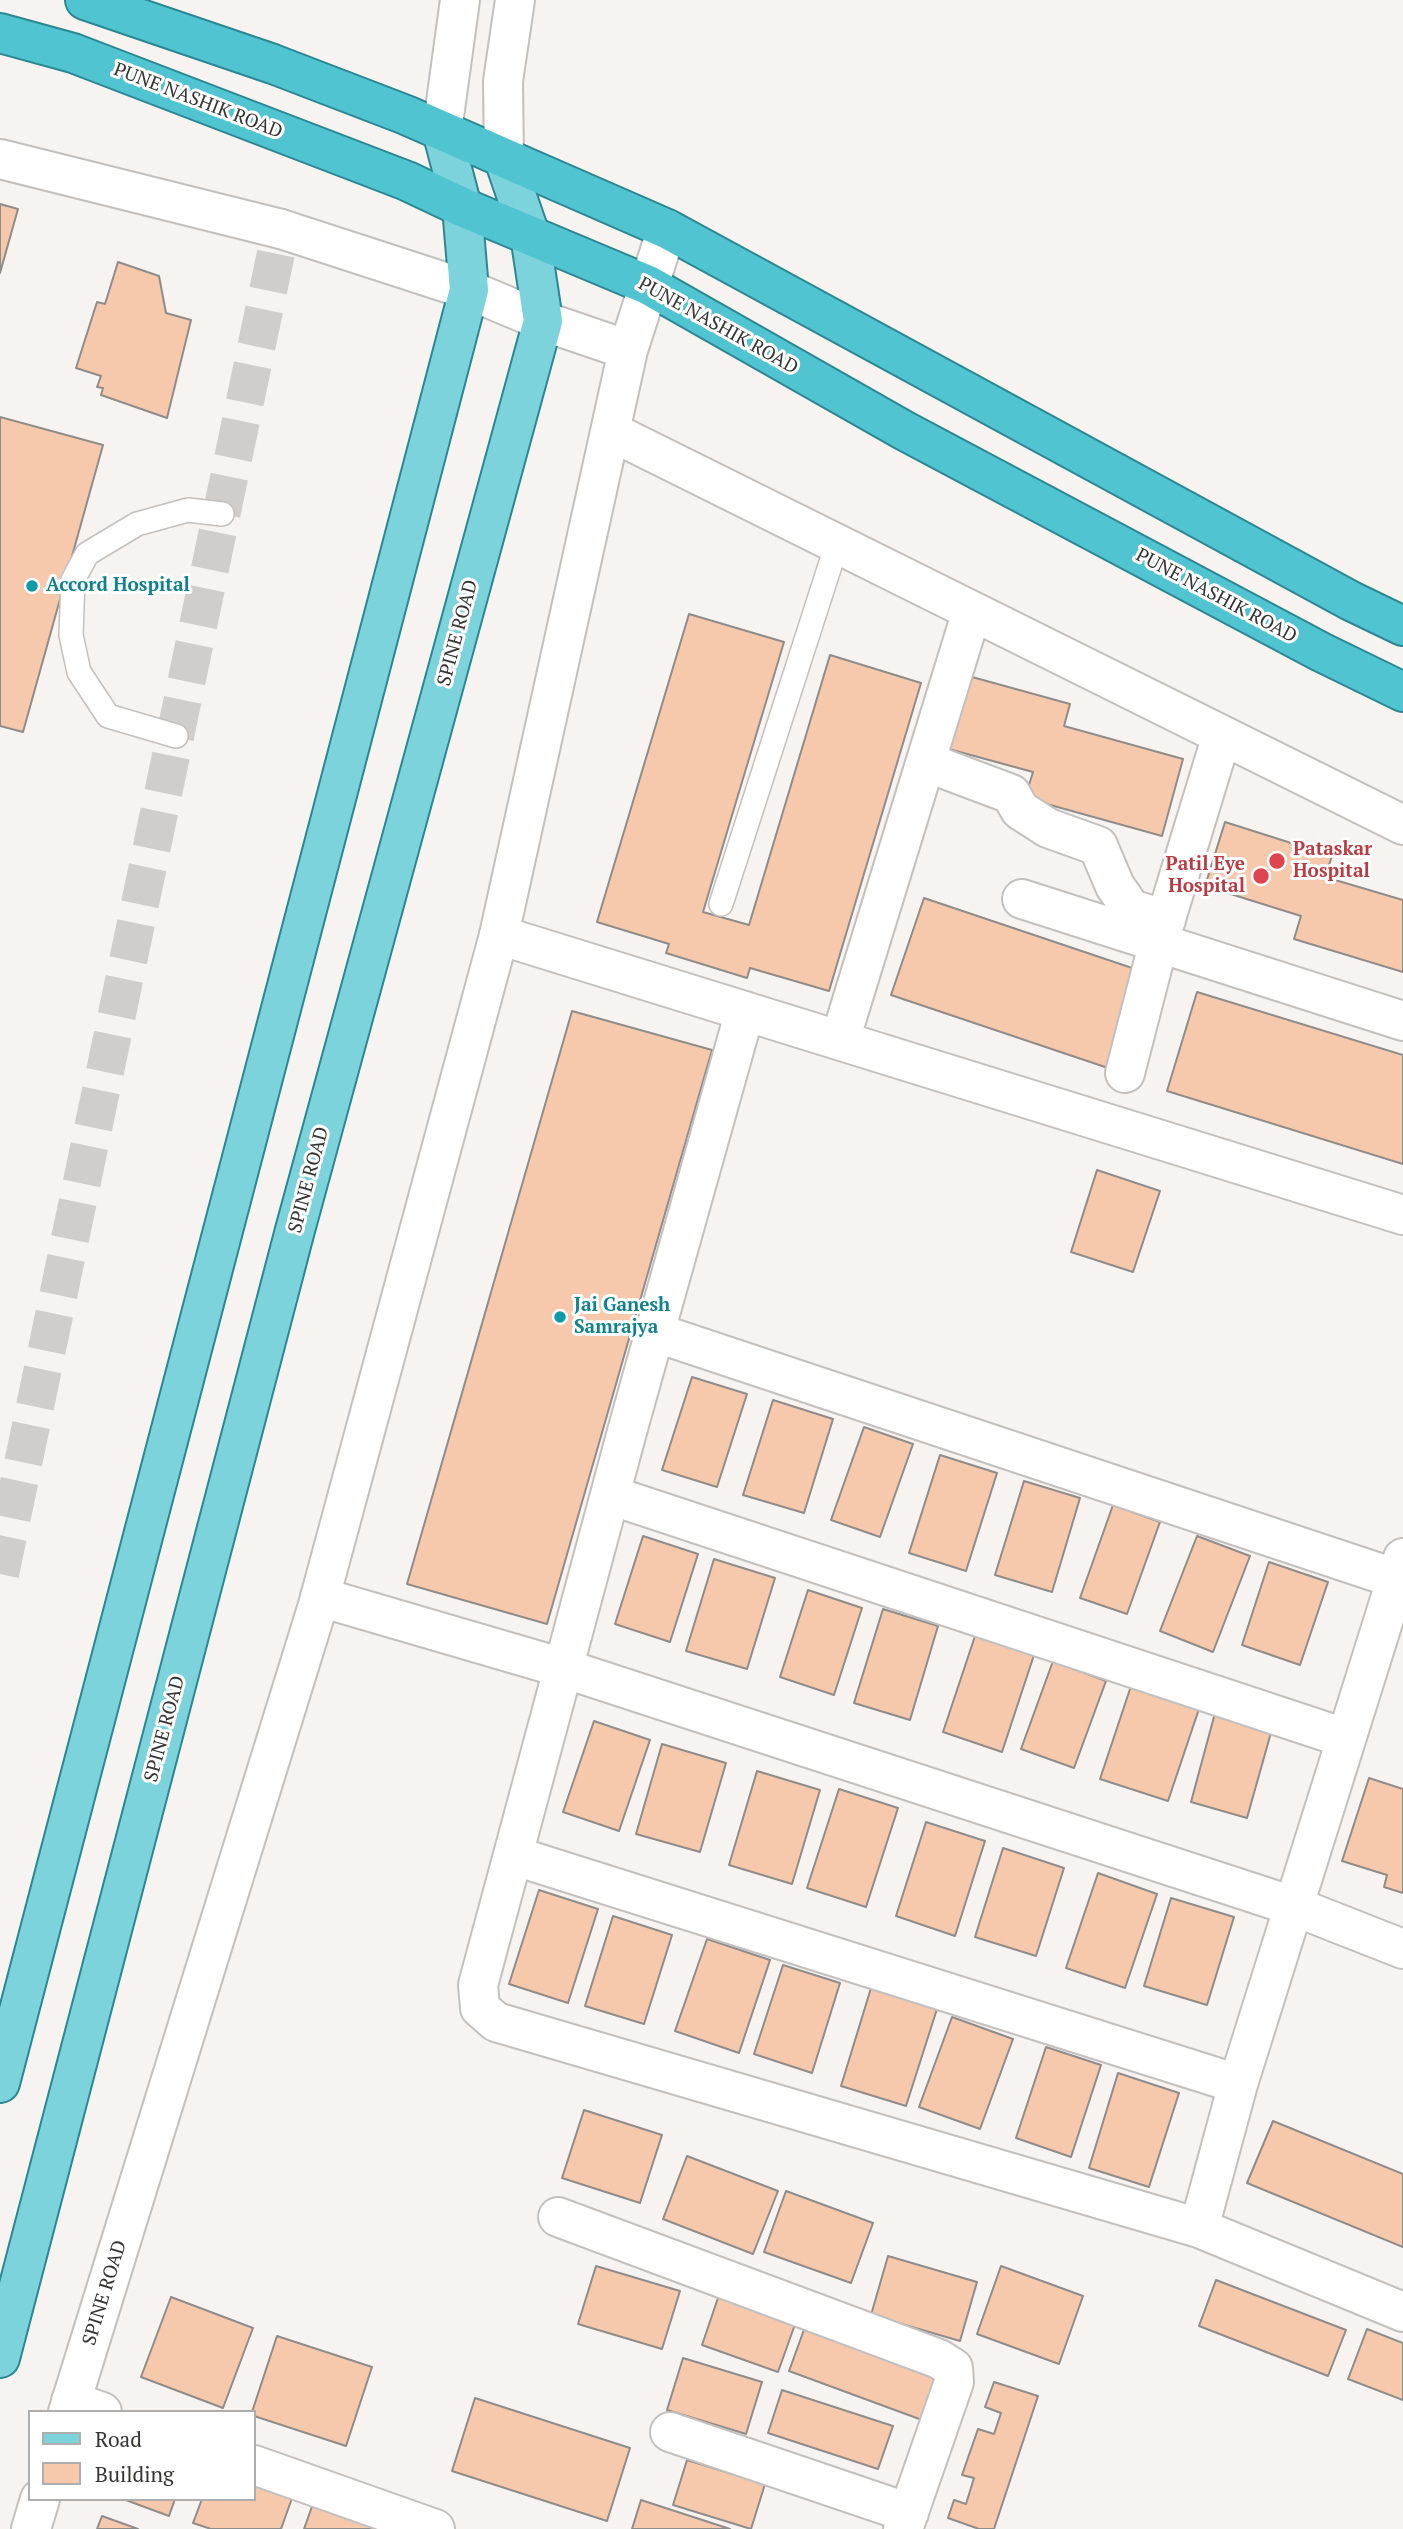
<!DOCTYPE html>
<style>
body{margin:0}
#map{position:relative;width:1403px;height:2529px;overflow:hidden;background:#f6f3f1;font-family:"PT Serif",serif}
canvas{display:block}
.legend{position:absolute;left:28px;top:2410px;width:228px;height:91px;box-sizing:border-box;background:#fff;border:2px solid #afaeae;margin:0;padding:9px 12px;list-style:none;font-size:21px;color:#363534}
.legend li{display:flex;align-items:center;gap:14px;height:35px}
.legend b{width:35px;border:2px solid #afaeae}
</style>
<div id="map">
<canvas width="1403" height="2529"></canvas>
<ul class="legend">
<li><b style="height:9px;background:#7cd3dc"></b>Road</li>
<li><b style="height:19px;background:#f6c8ac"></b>Building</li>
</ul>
</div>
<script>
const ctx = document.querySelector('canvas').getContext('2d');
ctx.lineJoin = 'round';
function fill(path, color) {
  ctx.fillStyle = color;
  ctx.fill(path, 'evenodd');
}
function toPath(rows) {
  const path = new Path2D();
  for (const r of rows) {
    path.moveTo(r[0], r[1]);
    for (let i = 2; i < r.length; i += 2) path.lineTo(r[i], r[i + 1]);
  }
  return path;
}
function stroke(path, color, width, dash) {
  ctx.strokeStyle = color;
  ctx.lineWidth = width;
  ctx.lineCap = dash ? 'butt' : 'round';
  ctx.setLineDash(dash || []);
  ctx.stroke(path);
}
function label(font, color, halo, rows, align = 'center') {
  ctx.font = font + ' "PT Serif",serif';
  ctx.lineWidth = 6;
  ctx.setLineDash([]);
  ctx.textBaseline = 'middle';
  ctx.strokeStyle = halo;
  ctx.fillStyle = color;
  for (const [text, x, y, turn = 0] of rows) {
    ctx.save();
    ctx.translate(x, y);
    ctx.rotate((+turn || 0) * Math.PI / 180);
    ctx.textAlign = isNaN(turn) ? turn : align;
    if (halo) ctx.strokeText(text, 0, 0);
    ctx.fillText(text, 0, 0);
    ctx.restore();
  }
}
const building = toPath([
 [0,204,18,209,0,273,0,204],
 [118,262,159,276,166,313,191,320,167,418,101,395,103,388,97,387,101,376,76,368,97,302,105,304,118,262],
 [0,417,103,445,23,732,0,726,0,417],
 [689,614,784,642,703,912,749,925,830,655,921,683,829,991,750,968,747,978,666,953,669,944,597,922,689,614],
 [954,672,1070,704,1064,726,1183,759,1162,836,1025,798,1033,772,934,745,954,672],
 [1225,822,1332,856,1325,877,1403,900,1403,972,1294,939,1301,916,1205,886,1225,822],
 [924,898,1144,972,1111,1069,891,995,924,898],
 [1197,992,1403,1055,1403,1164,1167,1091,1197,992],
 [572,1011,712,1050,547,1624,407,1584,572,1011],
 [1097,1170,1160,1191,1133,1272,1071,1252,1097,1170],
 [692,1377,747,1394,717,1487,662,1470,692,1377],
 [773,1400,833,1419,804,1513,743,1495,773,1400],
 [864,1427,913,1444,880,1537,831,1520,864,1427],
 [940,1455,997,1473,966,1571,909,1553,940,1455],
 [1024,1481,1080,1498,1052,1592,995,1575,1024,1481],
 [1113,1505,1160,1522,1127,1614,1080,1598,1113,1505],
 [643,1536,698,1554,670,1642,615,1624,643,1536],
 [1197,1536,1250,1556,1213,1652,1160,1631,1197,1536],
 [714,1559,775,1578,747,1669,686,1651,714,1559],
 [1269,1562,1328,1582,1300,1665,1242,1645,1269,1562],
 [808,1590,862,1608,834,1695,780,1677,808,1590],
 [883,1609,938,1626,910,1720,854,1703,883,1609],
 [975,1636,1034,1655,1002,1752,943,1732,975,1636],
 [1053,1661,1106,1681,1074,1768,1021,1749,1053,1661],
 [1131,1686,1199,1709,1168,1801,1100,1779,1131,1686],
 [1215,1713,1272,1729,1247,1818,1191,1802,1215,1713],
 [594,1721,650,1740,619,1831,563,1812,594,1721],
 [662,1744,726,1763,700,1852,636,1834,662,1744],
 [757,1771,820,1790,792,1884,729,1865,757,1771],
 [1369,1778,1403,1789,1403,1893,1384,1887,1387,1875,1342,1861,1369,1778],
 [839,1789,898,1808,866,1907,807,1888,839,1789],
 [926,1822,985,1841,955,1936,896,1916,926,1822],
 [1003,1848,1064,1868,1036,1956,975,1937,1003,1848],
 [1098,1873,1157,1894,1125,1988,1066,1968,1098,1873],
 [539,1890,598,1909,568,2003,509,1984,539,1890],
 [1171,1898,1234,1917,1207,2005,1144,1986,1171,1898],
 [613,1916,672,1935,644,2024,585,2006,613,1916],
 [707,1939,770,1960,739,2053,675,2031,707,1939],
 [783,1965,840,1983,812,2073,754,2054,783,1965],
 [871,1988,937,2009,906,2106,841,2086,871,1988],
 [952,2017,1013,2039,980,2129,919,2107,952,2017],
 [1046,2047,1101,2065,1071,2157,1016,2138,1046,2047],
 [1118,2073,1179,2093,1149,2187,1089,2168,1118,2073],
 [584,2110,662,2135,640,2203,562,2178,584,2110],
 [1273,2121,1403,2174,1403,2247,1247,2183,1273,2121],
 [687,2156,778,2191,753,2254,663,2219,687,2156],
 [786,2191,873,2223,851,2283,764,2252,786,2191],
 [888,2256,977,2282,960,2341,871,2315,888,2256],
 [596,2266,680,2291,662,2349,578,2324,596,2266],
 [1001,2266,1083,2296,1059,2364,977,2334,1001,2266],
 [1216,2280,1346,2330,1328,2376,1199,2326,1216,2280],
 [721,2289,798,2316,778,2372,702,2345,721,2289],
 [171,2297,253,2328,223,2408,141,2377,171,2297],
 [805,2327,938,2375,922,2420,789,2371,805,2327],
 [1367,2329,1403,2343,1403,2400,1348,2379,1367,2329],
 [277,2336,372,2367,346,2446,254,2416,252,2412,277,2336],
 [683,2358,762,2382,746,2434,667,2410,683,2358],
 [994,2382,1038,2396,994,2529,979,2529,948,2518,954,2500,966,2504,974,2478,962,2475,978,2429,994,2434,1001,2413,985,2407,994,2382],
 [782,2390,893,2426,878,2469,768,2433,782,2390],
 [475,2398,630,2448,607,2521,452,2471,475,2398],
 [687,2460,765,2484,751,2529,673,2505,687,2460],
 [254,2472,296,2487,281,2529,211,2529,193,2523,202,2499,254,2499,254,2472],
 [315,2498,380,2521,377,2529,304,2529,315,2498],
 [123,2499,175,2499,169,2516,123,2499],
 [641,2500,730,2529,632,2529,641,2500],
 [102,2516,138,2529,97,2529,102,2516]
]);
fill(building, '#f6c8ac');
stroke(building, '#8f8c8a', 2);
stroke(toPath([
 [0,1574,281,229]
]), '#d0cdcb', 38, [38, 19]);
const service = toPath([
 [176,736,108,716,79,672,71,635,73,580,87,554,137,524,188,510,222,514],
 [721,904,837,544]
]);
const minor = toPath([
 [0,159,281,229],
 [612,432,1403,825],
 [926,762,1011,794,1020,810,1048,828,1098,846,1115,886,1131,909,1166,920],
 [1022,899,1403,1021],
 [499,935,1403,1215],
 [745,1011,628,1428,478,1985,480,2008,496,2022,1199,2228,1238,2084,1403,1558],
 [840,1040,972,611],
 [1125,1073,1158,945,1222,735],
 [654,1332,1397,1579],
 [610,1495,1345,1738],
 [320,1597,563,1668,1296,1907,1403,1949],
 [515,1856,1238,2084],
 [558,2217,939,2359,953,2368,954,2382,903,2529],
 [1199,2228,1403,2312],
 [71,2401,102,2412],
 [670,2432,909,2513],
 [254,2465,435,2529]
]);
const tertiary = toPath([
 [442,131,460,0],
 [504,159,503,81,515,0],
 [281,229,469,290,543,321,628,350],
 [68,2412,318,1605,499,935,628,350,667,229],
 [31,2529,40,2499]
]);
const primary = toPath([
 [0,2083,469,290,462,207,442,131],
 [0,2358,295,1230,543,321,530,235,504,159]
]);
const trunk = toPath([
 [85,0,273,64,406,115,667,229,1351,601,1403,626],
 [0,33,73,53,407,181,462,207,648,285,905,431,1321,652,1403,692]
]);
stroke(service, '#c3c0be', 26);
stroke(minor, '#c3c0be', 42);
stroke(tertiary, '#c3c0be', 42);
stroke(primary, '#2b8892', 42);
stroke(trunk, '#2b8892', 42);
stroke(service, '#fff', 23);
stroke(minor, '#fff', 38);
stroke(tertiary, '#fff', 38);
stroke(primary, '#7cd3dc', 38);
stroke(trunk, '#50c4d0', 38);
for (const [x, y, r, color] of [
 [32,586,7,"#0f9aa8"],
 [1277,861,9,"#e0444e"],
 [1261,876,9,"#e0444e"],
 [560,1317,7,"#0f9aa8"]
]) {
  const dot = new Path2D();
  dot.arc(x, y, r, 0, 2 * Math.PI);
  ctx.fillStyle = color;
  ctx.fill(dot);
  stroke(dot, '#fff', 2.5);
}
label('19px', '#363534', '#fff', [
 ["PUNE NASHIK ROAD",198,101,21],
 ["PUNE NASHIK ROAD",718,326,29],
 ["PUNE NASHIK ROAD",1216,596,28],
 ["SPINE ROAD",458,633,-75],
 ["SPINE ROAD",309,1180,-75],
 ["SPINE ROAD",165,1729,-75],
 ["SPINE ROAD",105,2293,-73]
]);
label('bold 19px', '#0d838f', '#fff', [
 ["Accord Hospital",46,586],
 ["Jai Ganesh",574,1306],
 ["Samrajya",574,1328]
], 'left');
label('bold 19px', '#be3a42', '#fff', [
 ["Pataskar",1293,850],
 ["Hospital",1293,872],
 ["Patil Eye",1245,865,"right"],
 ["Hospital",1245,887,"right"]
], 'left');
</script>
